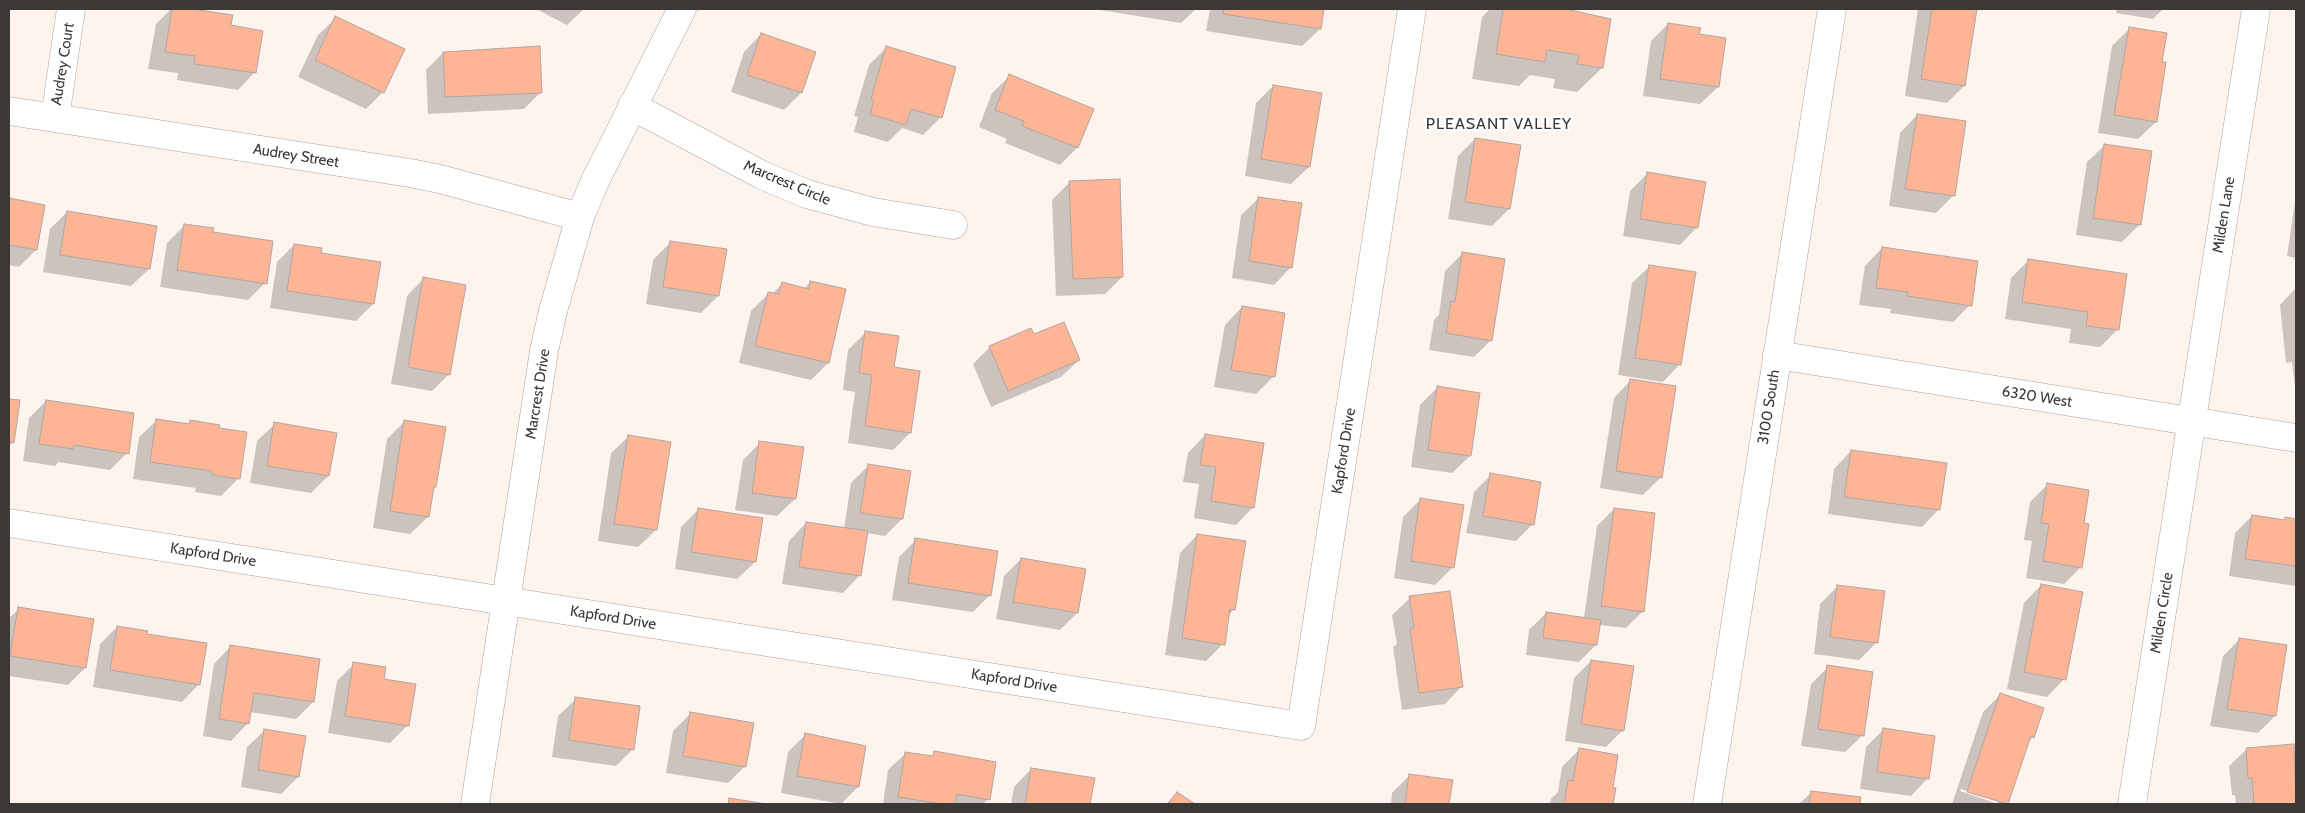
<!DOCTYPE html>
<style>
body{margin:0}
#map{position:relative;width:2305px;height:813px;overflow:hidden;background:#fff3ee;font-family:Cabin,sans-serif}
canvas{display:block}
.frame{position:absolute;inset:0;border:10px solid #3c3836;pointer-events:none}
</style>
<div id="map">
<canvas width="2305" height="813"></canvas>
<div class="frame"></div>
</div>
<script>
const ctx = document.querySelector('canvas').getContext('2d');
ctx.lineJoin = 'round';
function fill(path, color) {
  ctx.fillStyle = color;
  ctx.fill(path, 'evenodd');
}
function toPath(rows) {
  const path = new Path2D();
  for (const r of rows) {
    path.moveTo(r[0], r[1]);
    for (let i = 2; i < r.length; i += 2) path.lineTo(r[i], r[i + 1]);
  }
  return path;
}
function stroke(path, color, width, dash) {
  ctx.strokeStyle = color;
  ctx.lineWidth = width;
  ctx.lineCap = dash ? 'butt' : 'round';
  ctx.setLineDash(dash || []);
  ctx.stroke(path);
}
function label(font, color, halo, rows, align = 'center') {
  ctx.font = font + ' Cabin,sans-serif';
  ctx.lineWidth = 5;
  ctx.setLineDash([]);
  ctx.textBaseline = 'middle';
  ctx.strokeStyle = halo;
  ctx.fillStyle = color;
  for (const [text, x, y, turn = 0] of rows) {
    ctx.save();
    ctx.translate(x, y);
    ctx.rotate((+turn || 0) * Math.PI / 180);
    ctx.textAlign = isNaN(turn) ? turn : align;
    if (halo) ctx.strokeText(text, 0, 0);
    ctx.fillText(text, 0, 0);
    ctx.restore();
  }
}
fill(toPath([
 [171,9,231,16,230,27,255,72,238,90,177,80,178,73,148,69,156,24],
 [536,9,584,9,567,25],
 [1094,9,1196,9,1181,23],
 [1210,9,1323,9,1320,29,1302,46,1206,31],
 [1490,9,1557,9,1610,20,1602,68,1577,92,1553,88,1555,79,1530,75,1519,86,1472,79,1482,17],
 [1918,9,1976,9,1964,86,1947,103,1905,96],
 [2117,9,2163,9,2153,19,2116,13],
 [336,18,383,92,366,109,298,77,318,35],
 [1668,24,1718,87,1700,104,1643,96,1651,41],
 [2129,29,2161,63,2156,122,2138,139,2098,133,2112,46],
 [761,34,815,53,801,93,784,110,731,92,744,52],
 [886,48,941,117,923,135,902,128,888,142,854,132,858,117,854,116,869,65],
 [443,53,541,92,524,109,428,114,426,70],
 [1010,76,1077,148,1060,165,1005,143,1007,139,979,127,992,93],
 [1273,86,1321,94,1309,167,1291,184,1245,176,1256,103],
 [1917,115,1964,122,1953,196,1936,213,1889,206,1900,133],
 [1475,139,1509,209,1492,226,1448,219,1458,156],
 [2105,145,2151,152,2139,225,2122,242,2076,235,2087,162],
 [1647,174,1697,227,1680,245,1623,236,1630,191],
 [1069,183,1122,277,1105,294,1056,296,1052,200],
 [2296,195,2296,258,2287,256],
 [1259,198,1291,267,1274,285,1232,278,1241,215],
 [9,199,44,206,36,250,19,267,9,265],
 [67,212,149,269,131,286,43,272,50,229],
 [185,225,211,233,265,283,248,300,160,287,167,243],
 [671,242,718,296,701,313,646,304,653,260],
 [294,245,319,254,373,304,356,321,270,308,277,262],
 [1882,248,1970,305,1953,322,1890,313,1891,309,1859,305,1865,266],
 [1463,253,1491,340,1474,357,1429,350,1434,320,1439,315,1445,271],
 [2029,260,2117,330,2100,347,2069,343,2071,329,2005,319,2011,278],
 [1650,266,1680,364,1663,382,1618,375,1632,283],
 [424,278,449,374,432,391,391,384,407,296],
 [810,282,828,363,811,380,739,363,751,311,768,294,772,294,783,283,804,289],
 [2296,288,2296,386,2295,386,2292,362,2286,363,2280,305],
 [1242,307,1274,376,1256,394,1214,387,1225,325],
 [866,332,893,368,910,433,893,450,848,443,855,392,843,390,848,350],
 [1033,336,1079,360,1061,377,991,407,973,364,990,347],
 [1631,380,1660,478,1643,495,1600,488,1614,398],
 [1437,388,1470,456,1452,473,1411,467,1420,405],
 [9,400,19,401,13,442,9,446],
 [46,401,127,453,110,470,58,462,55,466,23,461,29,418],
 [157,420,187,425,190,422,218,429,239,478,221,496,195,492,196,488,133,479,139,437],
 [404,422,435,487,432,490,428,517,410,534,373,528,387,439],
 [275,424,328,476,311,493,250,483,257,441],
 [1205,435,1253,507,1236,525,1194,518,1199,484,1183,482,1188,453],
 [629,436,656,530,638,547,598,541,611,453],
 [760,443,795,499,777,516,735,510,743,460],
 [1851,451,1939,509,1922,527,1828,514,1834,469],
 [868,466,902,519,885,536,866,533,860,575,843,593,782,584,789,541,806,523,844,529,851,483],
 [1491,475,1533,524,1516,541,1466,533,1474,492],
 [2047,485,2082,524,2081,567,2064,584,2026,578,2032,541,2024,540,2030,502],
 [1421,499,1453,567,1435,585,1394,578,1403,517],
 [699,509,755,562,737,579,675,569,681,527],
 [1614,509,1652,547,1643,611,1626,628,1599,625,1596,645,1579,662,1526,655,1529,630,1546,613,1584,618,1597,526],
 [2252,516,2283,521,2286,518,2296,520,2296,586,2229,576,2235,533],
 [1197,535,1234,609,1228,616,1223,644,1206,661,1165,655,1180,553],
 [916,540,990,595,973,612,892,600,899,557],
 [1021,559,1077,613,1060,630,996,619,1004,576],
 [2041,585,2064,679,2047,697,2007,689,2024,603],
 [1838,586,1877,642,1859,660,1814,654,1820,604],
 [1410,598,1462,686,1445,704,1402,710,1393,647,1397,644,1392,615],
 [19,609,85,668,68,685,9,676,9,618],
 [117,627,146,635,199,684,182,702,93,687,100,644],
 [2240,639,2275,716,2258,733,2210,726,2223,656],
 [231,646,313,702,296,719,250,712,248,723,231,741,203,736,214,664],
 [1591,661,1623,730,1606,747,1565,741,1574,678],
 [354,664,383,680,408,725,390,743,328,733,337,681],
 [1828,667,1863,735,1845,752,1801,746,1811,684],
 [2000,695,2033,737,2027,743,2007,804,1952,804,1983,712],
 [1961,789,1998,801,1998,804,1960,791],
 [576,699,633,749,616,766,552,757,558,716],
 [690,714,745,766,728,783,666,773,673,731],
 [265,730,298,777,281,794,241,787,247,747],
 [1883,730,1928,778,1911,796,1860,789,1866,747],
 [805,735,858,787,841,804,781,793,788,752],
 [2293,746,2296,804,2236,804,2235,795,2232,795,2229,766,2247,749],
 [1579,750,1612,789,1615,789,1612,804,1550,804,1551,799,1558,792,1562,767],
 [906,753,930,757,934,753,988,799,983,804,883,804,888,770],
 [1031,769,1093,779,1089,804,1011,804,1014,787],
 [1409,776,1451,782,1448,804,1391,804,1392,793],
 [1812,792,1859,799,1858,804,1799,804],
 [1177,793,1193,804,1166,804]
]), '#0003');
const building = toPath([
 [172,9,192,9,233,15,231,25,263,31,256,73,194,64,195,56,165,52,172,9],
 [1224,9,1324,9,1321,29,1223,14,1224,9],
 [1503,9,1566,9,1611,19,1603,68,1577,64,1579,55,1547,50,1545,62,1496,54,1503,9],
 [1932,9,1977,9,1965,86,1921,79,1932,9],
 [335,16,405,49,384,93,315,60,335,16],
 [1668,23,1701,28,1699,34,1726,38,1719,87,1660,79,1668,23],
 [2129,27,2167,33,2162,62,2166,62,2157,122,2114,115,2129,27],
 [761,33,816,52,802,93,747,75,761,33],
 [540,46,542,93,445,97,443,52,540,46],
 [886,46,956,67,942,118,911,109,906,125,870,114,874,100,871,99,886,46],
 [1009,74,1094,109,1078,148,1022,126,1024,121,995,110,1009,74],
 [1273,85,1322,93,1310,167,1261,159,1273,85],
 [1917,114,1966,121,1955,196,1905,189,1917,114],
 [1475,138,1521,145,1510,209,1465,202,1475,138],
 [2104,144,2152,151,2141,225,2093,218,2104,144],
 [1647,172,1706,182,1698,228,1640,219,1647,172],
 [1120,179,1123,277,1073,279,1069,181,1120,179],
 [1258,197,1302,203,1292,268,1249,261,1258,197],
 [9,198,45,205,37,250,9,245,9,198],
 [67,211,157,226,150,269,60,255,67,211],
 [184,224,214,228,213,232,273,241,267,284,177,270,184,224],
 [670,241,727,249,719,296,663,287,670,241],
 [294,244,322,248,321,253,381,262,374,304,287,291,294,244],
 [1882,247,1978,261,1972,306,1907,296,1908,292,1876,288,1882,247],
 [1462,252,1505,259,1492,341,1446,333,1451,301,1455,302,1462,252],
 [2028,259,2127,274,2119,330,2086,326,2088,312,2022,302,2028,259],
 [1649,265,1696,272,1681,365,1635,358,1649,265],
 [423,277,466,285,450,375,408,367,423,277],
 [810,281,846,289,829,363,755,346,768,292,779,294,782,282,809,289,810,281],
 [1242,306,1285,313,1275,377,1231,370,1242,306],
 [1064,322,1080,360,1008,391,989,346,1031,328,1034,334,1064,322],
 [865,331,899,336,894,367,920,371,911,433,865,426,872,375,859,373,865,331],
 [1630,379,1676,386,1662,478,1616,471,1630,379],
 [1437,386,1480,393,1471,456,1428,450,1437,386],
 [9,399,20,400,14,443,9,442,9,399],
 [46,400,134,413,129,454,74,445,73,449,39,444,46,400],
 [156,419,189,424,190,420,220,425,219,428,247,432,240,479,212,475,212,471,150,462,156,419],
 [404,420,446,427,436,487,434,487,429,517,390,511,404,420],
 [274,422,337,433,329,476,267,466,274,422],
 [1205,434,1264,443,1254,508,1211,501,1216,467,1200,465,1205,434],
 [628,435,671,442,657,530,614,524,628,435],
 [759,441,804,447,796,499,752,493,759,441],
 [1851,450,1947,463,1940,510,1844,497,1851,450],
 [868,464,911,471,903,519,860,513,868,464],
 [1490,473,1541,482,1534,525,1483,516,1490,473],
 [2047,483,2089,490,2084,523,2089,524,2082,568,2043,561,2049,524,2041,523,2047,483],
 [1420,498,1464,505,1454,568,1411,561,1420,498],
 [698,508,763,518,756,562,691,552,698,508],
 [1614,508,1655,513,1644,612,1601,606,1614,508],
 [2252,515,2285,520,2285,517,2296,519,2296,566,2245,559,2252,515],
 [806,522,868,531,861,576,799,567,806,522],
 [1197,534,1246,541,1235,610,1230,609,1225,645,1182,638,1197,534],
 [915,538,998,551,991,596,908,583,915,538],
 [1021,558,1086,569,1078,613,1013,602,1021,558],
 [2041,584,2083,592,2066,680,2024,672,2041,584],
 [1837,585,1885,591,1878,643,1830,637,1837,585],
 [1450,591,1463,687,1419,693,1410,629,1414,628,1409,596,1450,591],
 [18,607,94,619,86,668,10,656,18,607],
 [1546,612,1601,620,1597,645,1543,638,1546,612],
 [117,626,148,631,147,634,207,643,200,685,110,670,117,626],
 [2239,638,2287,645,2276,716,2227,709,2239,638],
 [230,645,320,659,314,702,254,693,249,724,219,719,230,645],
 [1591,660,1634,666,1624,731,1581,724,1591,660],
 [353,662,386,667,384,679,416,684,409,726,345,716,353,662],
 [1827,665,1873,672,1864,736,1818,729,1827,665],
 [2000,693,2044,708,2034,738,2031,736,2008,804,1967,792,2000,693],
 [575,697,640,706,634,750,569,740,575,697],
 [690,712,754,723,746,767,683,756,690,712],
 [1883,728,1935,736,1929,779,1877,772,1883,728],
 [264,729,306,736,299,777,258,770,264,729],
 [805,733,866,746,859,787,797,776,805,733],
 [2294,744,2296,804,2254,804,2252,778,2248,778,2246,748,2294,744],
 [1579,748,1618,755,1613,788,1616,788,1613,804,1564,804,1568,780,1573,781,1579,748],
 [934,751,996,762,990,800,957,794,955,804,942,804,898,797,905,752,933,756,934,751],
 [1031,768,1095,778,1090,804,1025,804,1031,768],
 [1409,774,1453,780,1449,804,1405,804,1409,774],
 [1811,791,1861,797,1860,804,1809,804,1811,791],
 [1177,792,1195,804,1168,804,1177,792],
 [729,798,766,804,728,804,729,798]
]);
fill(building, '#fdb595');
stroke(building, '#b0a5a0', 1);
const street = toPath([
 [632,106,762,175,807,194,873,212,953,225],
 [9,111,410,173,440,179,580,217],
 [55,118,71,9],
 [1777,355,2296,438],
 [9,523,1301,726,1412,9],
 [475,804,544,351,553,311,580,217,595,181,682,9],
 [2132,804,2256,9]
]);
const secondary = toPath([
 [1707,804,1832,9]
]);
stroke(street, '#ada29d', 29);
stroke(secondary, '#ada29d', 29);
stroke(street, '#fff', 28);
stroke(secondary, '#fff', 28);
label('15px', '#3c3836', '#fff', [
 ["Audrey Court",63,64,-81],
 ["Audrey Street",296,156,9],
 ["Marcrest Circle",787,183,23],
 ["Milden Lane",2224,215,-81],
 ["Marcrest Drive",538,394,-81],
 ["6320 West",2037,397,9],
 ["3100 South",1769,407,-81],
 ["Kapford Drive",1344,451,-81],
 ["Kapford Drive",213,555,9],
 ["Milden Circle",2162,613,-81],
 ["Kapford Drive",613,618,9],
 ["Kapford Drive",1014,681,9]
]);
ctx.letterSpacing = '1px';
label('16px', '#3c3836', '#fff', [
 ["PLEASANT VALLEY",1499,124]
]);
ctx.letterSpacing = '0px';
</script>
